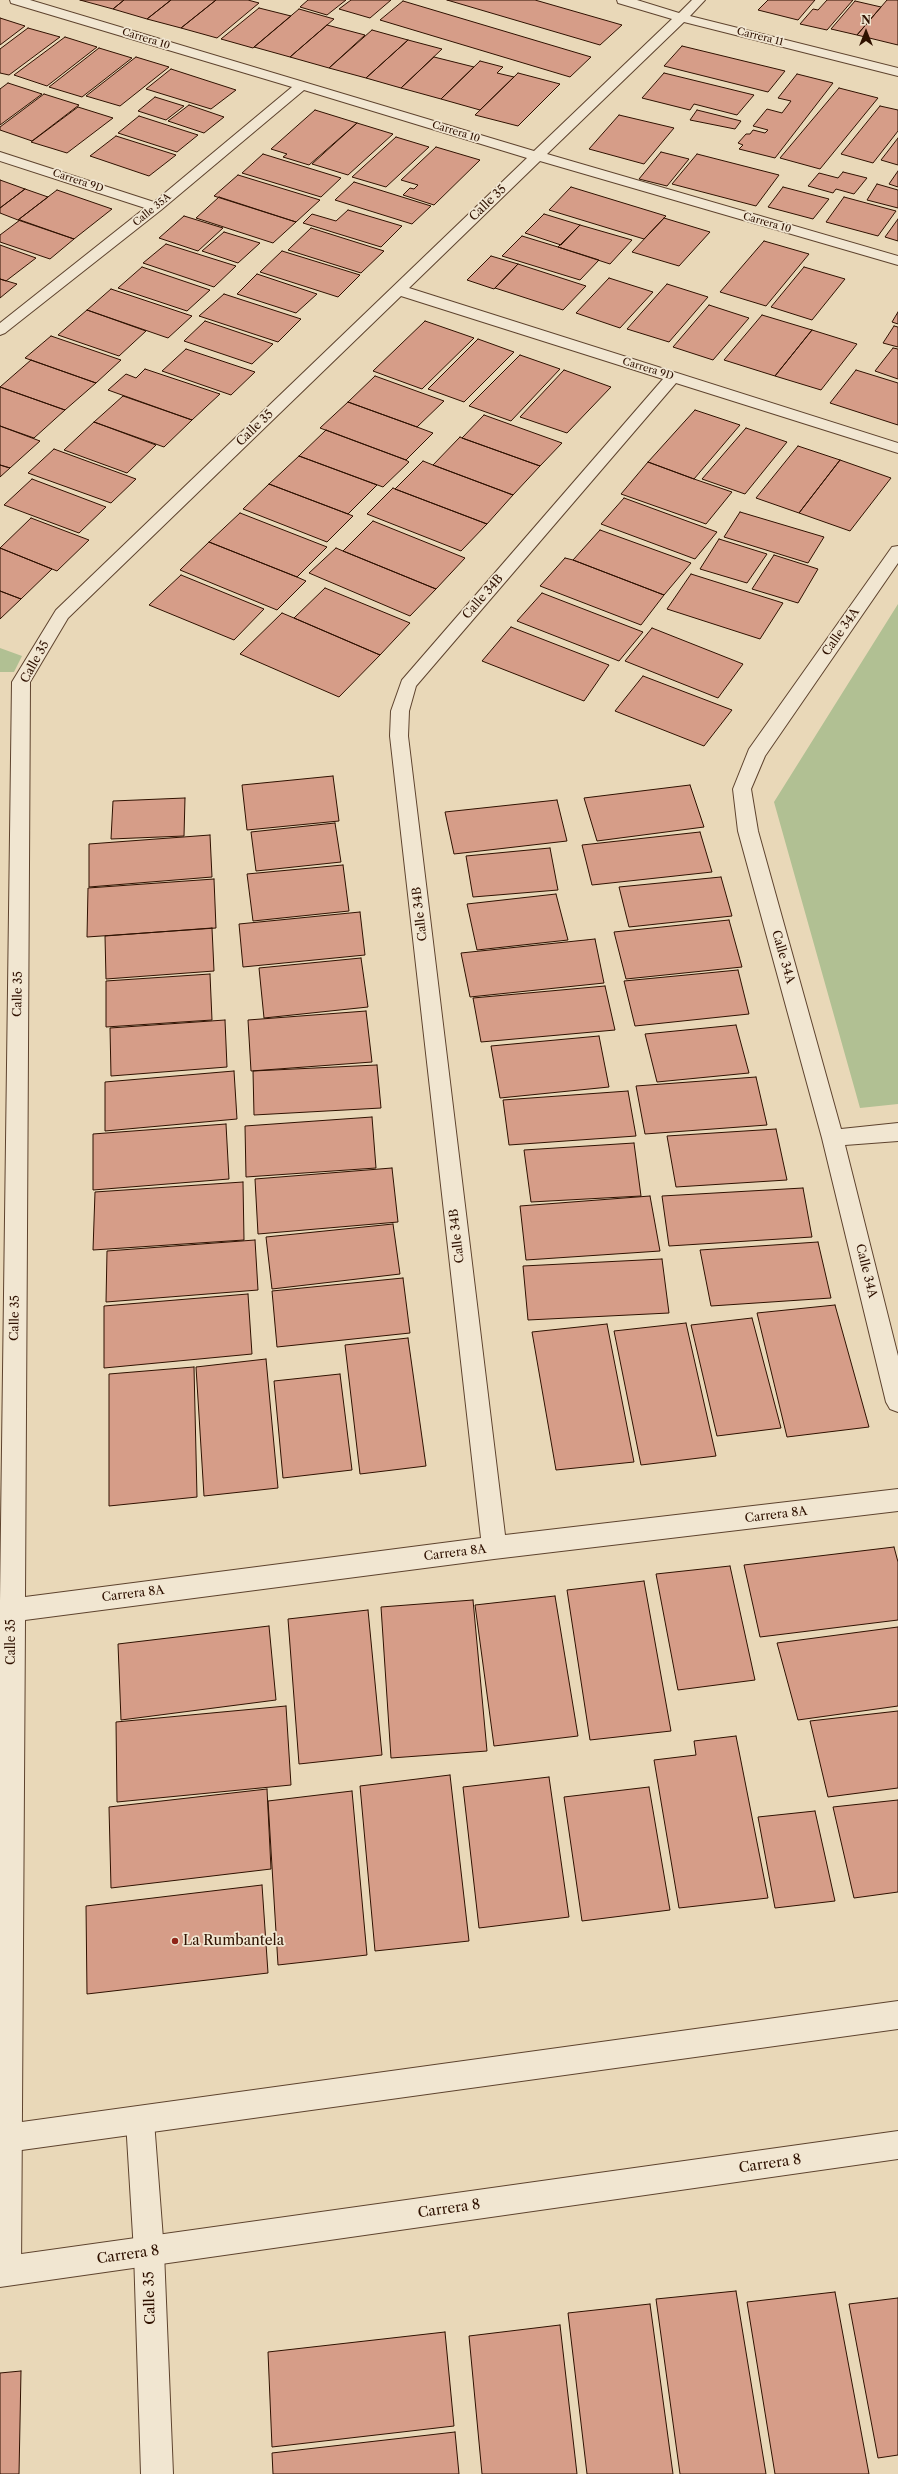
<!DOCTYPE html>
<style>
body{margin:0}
#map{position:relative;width:898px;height:2474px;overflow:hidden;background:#e9d8b8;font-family:"Libre Caslon Text",serif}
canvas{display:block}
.north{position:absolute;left:846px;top:12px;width:40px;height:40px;-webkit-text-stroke:3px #f1e6d1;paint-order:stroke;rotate:0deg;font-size:11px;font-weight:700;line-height:16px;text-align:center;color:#2f1100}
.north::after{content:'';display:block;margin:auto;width:14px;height:18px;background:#2f1100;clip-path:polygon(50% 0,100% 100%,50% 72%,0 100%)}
</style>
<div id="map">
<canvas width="898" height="2474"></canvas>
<div class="north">N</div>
</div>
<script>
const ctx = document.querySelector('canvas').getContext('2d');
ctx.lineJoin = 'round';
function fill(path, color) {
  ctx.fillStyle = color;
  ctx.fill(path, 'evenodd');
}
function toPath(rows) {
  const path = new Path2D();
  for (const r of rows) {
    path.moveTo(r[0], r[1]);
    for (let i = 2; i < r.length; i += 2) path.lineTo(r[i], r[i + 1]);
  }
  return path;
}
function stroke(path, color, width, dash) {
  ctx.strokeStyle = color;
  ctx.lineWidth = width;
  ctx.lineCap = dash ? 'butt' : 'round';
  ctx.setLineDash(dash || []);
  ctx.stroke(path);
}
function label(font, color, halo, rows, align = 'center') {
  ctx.font = font + ' "Libre Caslon Text",serif';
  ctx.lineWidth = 3.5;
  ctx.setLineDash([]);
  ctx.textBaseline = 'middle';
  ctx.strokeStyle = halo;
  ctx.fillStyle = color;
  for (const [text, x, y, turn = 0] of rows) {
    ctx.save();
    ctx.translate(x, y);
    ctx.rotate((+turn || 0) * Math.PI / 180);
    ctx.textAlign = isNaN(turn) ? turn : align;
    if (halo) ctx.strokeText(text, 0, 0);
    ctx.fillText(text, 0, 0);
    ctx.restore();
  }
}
fill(toPath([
 [898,604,898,1104,860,1108,774,802],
 [0,648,22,656,14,672,0,672]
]), '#b1c093');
const building = toPath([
 [80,0,124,0,113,9,80,0],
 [124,0,171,0,147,19,113,9,124,0],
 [171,0,216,0,181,28,147,19,171,0],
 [216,0,248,0,259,3,217,38,181,28,216,0],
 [308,0,346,0,327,15,300,7,308,0],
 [351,0,391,0,370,18,339,9,351,0],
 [447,0,535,0,622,25,600,45,447,0],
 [768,0,815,0,798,20,758,10,768,0],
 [827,0,853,0,827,30,800,24,813,9,818,10,827,0],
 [887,0,898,0,898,45,857,35,887,0],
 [403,1,591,57,570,77,380,20,403,1],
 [855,1,881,7,857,35,831,29,855,1],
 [259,8,291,16,253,48,221,39,259,8],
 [299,9,334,19,290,57,254,47,299,9],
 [0,18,25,26,0,45,0,18],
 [327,25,365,35,329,68,290,57,327,25],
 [28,28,60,37,9,75,0,73,0,49,28,28],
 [372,30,408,40,366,78,329,68,372,30],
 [65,37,97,47,47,86,14,75,65,37],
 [408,40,442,49,401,88,366,78,408,40],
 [682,46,785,71,768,92,664,66,682,46],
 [99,48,132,58,82,97,49,87,99,48],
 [136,57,169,67,120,106,86,96,136,57],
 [434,57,474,67,441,99,401,88,434,57],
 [480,61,503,67,497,73,514,77,480,110,441,99,480,61],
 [171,69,236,90,211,109,146,89,171,69],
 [518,73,560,84,518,126,475,115,518,73],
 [664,73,754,95,737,115,694,104,690,110,642,98,664,73],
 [797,74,833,83,775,158,739,149,743,145,738,143,746,134,750,134,753,130,765,133,768,130,753,126,767,109,782,113,791,101,778,98,797,74],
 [8,83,42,94,0,125,0,89,8,83],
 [839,88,878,98,820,169,780,158,839,88],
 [44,94,79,105,32,141,0,130,0,127,44,94],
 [155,97,184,106,166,120,138,111,155,97],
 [189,105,224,117,204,133,168,121,189,105],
 [880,106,898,110,898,131,873,163,841,154,880,106],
 [78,107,113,118,67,153,31,142,78,107],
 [315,110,357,123,309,165,283,157,287,154,271,149,315,110],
 [697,110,741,121,735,129,690,120,697,110],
 [619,115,674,128,644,164,589,149,619,115],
 [139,116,198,135,177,152,118,133,139,116],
 [357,123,393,134,348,175,312,164,357,123],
 [116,136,176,155,149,176,90,156,116,136],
 [396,137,429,147,386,187,352,177,396,137],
 [898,138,898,165,881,160,898,138],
 [436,147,480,160,434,205,403,195,410,188,414,189,418,185,401,180,436,147],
 [661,152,689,159,667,186,639,179,661,152],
 [263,154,341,178,321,197,242,173,263,154],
 [697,154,779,175,756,206,672,184,697,154],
 [898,171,898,187,889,184,898,171],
 [843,172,867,178,854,194,836,189,833,193,808,186,819,173,838,178,843,172],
 [238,175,320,200,296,222,214,196,238,175],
 [0,180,25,189,0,208,0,180],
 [354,182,431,206,412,224,335,200,354,182],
 [877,184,898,190,898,208,867,200,877,184],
 [571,187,666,216,644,239,549,210,571,187],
 [783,187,829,199,813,219,768,207,783,187],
 [25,189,48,197,18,220,0,213,0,208,25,189],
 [57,190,112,209,74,239,18,220,57,190],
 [219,197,296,222,273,243,196,218,219,197],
 [844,197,896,211,878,236,826,222,844,197],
 [348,210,402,226,381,247,303,223,312,214,336,221,348,210],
 [544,214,580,225,561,245,525,233,544,214],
 [184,216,223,228,198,251,159,238,184,216],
 [664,218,710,232,679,266,632,252,664,218],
 [898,219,898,241,885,237,898,219],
 [20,220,74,239,50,259,0,242,0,235,20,220],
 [580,225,632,240,610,264,558,247,580,225],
 [311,228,384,251,361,273,288,250,311,228],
 [224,232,260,243,238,263,202,251,224,232],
 [522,236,558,247,599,260,580,280,502,256,522,236],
 [764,241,809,254,766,306,720,292,764,241],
 [166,244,236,266,214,287,143,263,166,244],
 [0,245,36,258,6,281,0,279,0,245],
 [282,251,360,275,338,297,260,272,282,251],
 [491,256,518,264,494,289,467,280,491,256],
 [518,264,586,286,563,310,495,288,518,264],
 [142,267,210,290,187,311,118,288,142,267],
 [804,267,845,279,812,320,771,307,804,267],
 [257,274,317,294,296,313,237,294,257,274],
 [609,278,653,292,620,328,576,313,609,278],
 [0,279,17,284,0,298,0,279],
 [667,284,708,297,669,342,627,329,667,284],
 [111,289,192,316,168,338,87,310,111,289],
 [224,294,301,319,278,342,199,316,224,294],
 [709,305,749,318,713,360,673,347,709,305],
 [87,310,146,331,119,356,58,335,87,310],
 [898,312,898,324,892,322,898,312],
 [762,315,812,330,775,376,724,360,762,315],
 [205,321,273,344,252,364,184,341,205,321],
 [425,321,474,338,422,389,373,371,425,321],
 [894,326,898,327,898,347,883,343,894,326],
 [812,330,857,344,821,390,775,376,812,330],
 [51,336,121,360,96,383,25,358,51,336],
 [478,339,514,352,464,402,428,389,478,339],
 [893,348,898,349,898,379,875,371,893,348],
 [186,349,255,372,231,395,162,371,186,349],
 [520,355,560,369,511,421,469,406,520,355],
 [31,360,96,383,65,410,0,387,31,360],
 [145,369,220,394,192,420,108,390,126,374,136,378,145,369],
 [564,370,611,387,567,433,520,417,564,370],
 [856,370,898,383,898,425,830,403,856,370],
 [375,376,444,401,417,427,348,402,375,376],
 [0,387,65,410,34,438,0,426,0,387],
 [123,396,192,420,164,447,94,422,123,396],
 [348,402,417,427,433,433,406,460,320,428,348,402],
 [695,410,740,425,694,479,648,462,695,410],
 [484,415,562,443,540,466,462,438,484,415],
 [94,422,156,445,127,473,64,450,94,422],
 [0,426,40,441,10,468,0,465,0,426],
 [746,428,787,442,745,494,702,479,746,428],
 [326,430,406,460,409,462,383,487,299,456,326,430],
 [460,437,462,438,540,466,513,495,433,465,460,437],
 [798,446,840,460,799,513,756,498,798,446],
 [54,449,136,479,111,503,28,473,54,449],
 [299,456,377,485,348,514,269,484,299,456],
 [840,460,891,478,850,531,799,513,840,460],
 [423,461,433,465,513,495,487,524,395,489,423,461],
 [648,462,694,479,732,492,706,524,621,494,648,462],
 [0,465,10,468,0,477,0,465],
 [32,479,106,507,79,533,4,505,32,479],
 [269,484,348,514,353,516,327,542,243,509,269,484],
 [393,488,395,489,487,524,461,551,367,514,393,488],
 [624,498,717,532,695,559,601,524,624,498],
 [740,512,824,537,808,563,724,537,740,512],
 [240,513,327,547,297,577,209,542,240,513],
 [31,518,89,540,57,571,0,548,31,518],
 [373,521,465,558,436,589,343,551,373,521],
 [600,530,691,563,664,595,573,560,600,530],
 [719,539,767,554,747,583,700,569,719,539],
 [209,542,297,577,306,581,277,610,180,570,209,542],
 [0,548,52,569,21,599,0,591,0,548],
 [336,548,343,551,436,589,410,616,309,573,336,548],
 [774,555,818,569,798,603,752,589,774,555],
 [565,558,573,560,664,595,641,625,540,586,565,558],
 [691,574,783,603,760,639,667,609,691,574],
 [181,575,264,609,234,640,149,605,181,575],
 [325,588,410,623,380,655,294,618,325,588],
 [0,591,21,599,0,619,0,591],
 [542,593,643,632,619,661,517,621,542,593],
 [282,613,294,618,380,655,339,697,240,654,282,613],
 [511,627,609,665,584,701,482,661,511,627],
 [652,628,743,664,718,698,625,661,652,628],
 [643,676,732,710,704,746,615,711,643,676],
 [333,776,339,821,247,830,242,785,333,776],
 [690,785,704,827,597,841,584,798,690,785],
 [185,798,184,836,111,839,113,801,185,798],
 [557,800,567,841,454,854,445,812,557,800],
 [335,823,341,862,256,871,251,832,335,823],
 [700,832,712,872,592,885,582,845,700,832],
 [210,835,212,877,89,887,89,844,210,835],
 [550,848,558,890,473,897,466,856,550,848],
 [343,865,349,911,253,921,247,874,343,865],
 [721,877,732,916,629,927,619,887,721,877],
 [214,879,216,928,87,937,88,888,214,879],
 [556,894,568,940,477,950,467,904,556,894],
 [360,912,365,955,243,967,239,924,360,912],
 [729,920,742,967,626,979,614,932,729,920],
 [212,928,214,971,106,979,105,936,212,928],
 [595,939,604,983,470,997,461,953,595,939],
 [361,958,368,1007,264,1018,259,968,361,958],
 [738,970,749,1014,635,1026,624,981,738,970],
 [210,974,212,1020,106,1027,106,981,210,974],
 [605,986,615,1030,481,1042,473,998,605,986],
 [366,1011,372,1062,251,1071,248,1020,366,1011],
 [225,1020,227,1067,111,1076,110,1028,225,1020],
 [736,1025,749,1073,657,1082,645,1034,736,1025],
 [599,1036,609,1087,500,1098,491,1046,599,1036],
 [377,1065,381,1108,254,1115,253,1071,377,1065],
 [234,1071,237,1119,105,1131,105,1082,234,1071],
 [756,1077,767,1125,645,1134,636,1086,756,1077],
 [628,1091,636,1136,509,1145,503,1100,628,1091],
 [372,1117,376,1168,246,1177,245,1126,372,1117],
 [226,1124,229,1179,93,1190,93,1134,226,1124],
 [776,1129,787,1180,676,1187,667,1136,776,1129],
 [634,1143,641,1196,531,1202,524,1150,634,1143],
 [392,1168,398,1222,258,1234,255,1179,392,1168],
 [243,1182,244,1240,93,1250,95,1192,243,1182],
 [803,1188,812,1237,669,1246,662,1196,803,1188],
 [650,1196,660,1251,526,1260,520,1206,650,1196],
 [393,1224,400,1274,272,1289,266,1237,393,1224],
 [255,1240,258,1290,106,1302,107,1251,255,1240],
 [818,1242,831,1298,711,1306,700,1250,818,1242],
 [662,1259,669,1313,528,1320,523,1266,662,1259],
 [403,1278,410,1333,277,1347,272,1291,403,1278],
 [248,1294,252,1354,104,1368,104,1306,248,1294],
 [835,1305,869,1427,787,1437,757,1313,835,1305],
 [752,1318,781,1428,717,1436,691,1325,752,1318],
 [686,1323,716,1456,641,1465,614,1331,686,1323],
 [607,1324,634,1462,556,1470,532,1332,607,1324],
 [408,1338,426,1466,360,1474,345,1345,408,1338],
 [266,1359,278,1488,204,1496,196,1367,266,1359],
 [194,1367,197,1497,109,1506,109,1374,194,1367],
 [340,1374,352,1470,283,1478,274,1381,340,1374],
 [894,1547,898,1562,898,1620,760,1637,744,1565,894,1547],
 [730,1566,755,1680,678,1690,656,1574,730,1566],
 [644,1581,671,1731,590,1740,567,1590,644,1581],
 [555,1596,578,1736,494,1746,475,1605,555,1596],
 [473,1600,487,1751,391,1758,381,1607,473,1600],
 [368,1610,382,1755,299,1764,288,1619,368,1610],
 [269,1626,276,1700,121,1720,118,1644,269,1626],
 [898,1627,898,1706,798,1720,777,1643,898,1627],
 [286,1706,291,1785,117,1802,116,1722,286,1706],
 [898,1711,898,1788,828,1797,810,1721,898,1711],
 [736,1736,768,1898,679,1908,654,1760,696,1755,694,1741,736,1736],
 [450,1775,469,1941,375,1951,360,1786,450,1775],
 [549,1777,569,1917,479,1928,463,1787,549,1777],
 [649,1787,670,1910,582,1921,564,1797,649,1787],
 [267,1789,271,1869,111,1888,109,1807,267,1789],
 [352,1791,367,1955,278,1965,268,1801,352,1791],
 [898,1800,898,1892,854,1898,833,1807,898,1800],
 [815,1811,835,1901,775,1908,758,1817,815,1811],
 [262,1885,268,1973,87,1994,86,1906,262,1885],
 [736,2291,766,2474,680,2474,656,2299,736,2291],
 [835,2292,869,2474,775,2474,747,2302,835,2292],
 [898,2298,898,2455,878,2458,849,2304,898,2298],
 [650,2304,673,2474,587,2474,568,2313,650,2304],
 [560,2325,577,2474,482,2474,469,2336,560,2325],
 [445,2332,454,2426,272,2447,268,2352,445,2332],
 [21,2371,19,2474,0,2474,0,2373,21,2371],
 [455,2432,459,2474,273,2474,272,2453,455,2432]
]);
fill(building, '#d69d88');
stroke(building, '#2f1100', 1);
const minor = toPath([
 [10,0,30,0,534,151,672,19,618,3,617,0,637,0,679,13,692,0,705,0,690,16,898,68,898,76,684,22,547,154,898,256,898,265,540,161,409,288,898,443,898,453,676,383,416,686,409,711,408,736,505,1535,898,1489,898,1511,494,1559,25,1620,21,2271,16,2281,6,2286,0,2283,0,1600,12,682,56,610,527,158,304,90,161,210,5,333,0,335,0,323,145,208,0,161,0,152,154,202,292,87,11,3,10,0],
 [401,296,663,379,402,680,391,711,390,736,481,1538,25,1597,30,682,68,618,401,296],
 [898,546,898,563,765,756,751,789,758,831,841,1129,898,1123,898,1141,845,1145,898,1356,898,1412,890,1409,886,1402,822,1138,738,831,733,789,749,749,892,547,898,546],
 [140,2107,150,2111,154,2121,164,2252,173,2474,141,2474,134,2252,126,2121,130,2111,140,2107]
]);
const tertiary = toPath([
 [898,2001,898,2029,0,2153,0,2125,898,2001],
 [898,2131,898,2159,0,2287,0,2257,898,2131]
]);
stroke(minor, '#5e432e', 2);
stroke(tertiary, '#5e432e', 2);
fill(minor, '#f1e6d1');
fill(tertiary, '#f1e6d1');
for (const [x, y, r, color] of [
 [175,1941,4,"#8f2418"]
]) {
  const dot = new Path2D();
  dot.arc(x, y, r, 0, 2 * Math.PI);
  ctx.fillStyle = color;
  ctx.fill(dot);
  stroke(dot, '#f1e6d1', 1.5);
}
label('10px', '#2f1100', '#f1e6d1', [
 ["Carrera 11",760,37,14],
 ["Carrera 10",146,39,17],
 ["Carrera 10",456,132,17],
 ["Carrera 9D",78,181,18],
 ["Calle 35A",152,210,-39],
 ["Carrera 10",767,223,16],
 ["Carrera 9D",648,369,17]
]);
label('12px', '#2f1100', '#f1e6d1', [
 ["Calle 35",488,203,-44],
 ["Calle 35",255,428,-44],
 ["Calle 34B",483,597,-49],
 ["Calle 34A",841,632,-55],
 ["Calle 35",35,662,-61],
 ["Calle 34B",420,914,-97],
 ["Calle 34A",783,957,74],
 ["Calle 35",18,994,-89],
 ["Calle 34B",457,1236,-97],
 ["Calle 34A",866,1271,76],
 ["Calle 35",15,1318,-89],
 ["Carrera 8A",776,1515,-7],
 ["Carrera 8A",455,1553,-7],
 ["Carrera 8A",133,1594,-7],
 ["Calle 35",12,1642,-90]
]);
label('14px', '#2f1100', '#f1e6d1', [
 ["La Rumbantela",183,1941]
], 'left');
label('14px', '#2f1100', '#f1e6d1', [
 ["Carrera 8",770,2164,-8],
 ["Carrera 8",449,2209,-8],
 ["Carrera 8",128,2255,-8],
 ["Calle 35",150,2298,-92]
]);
</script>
